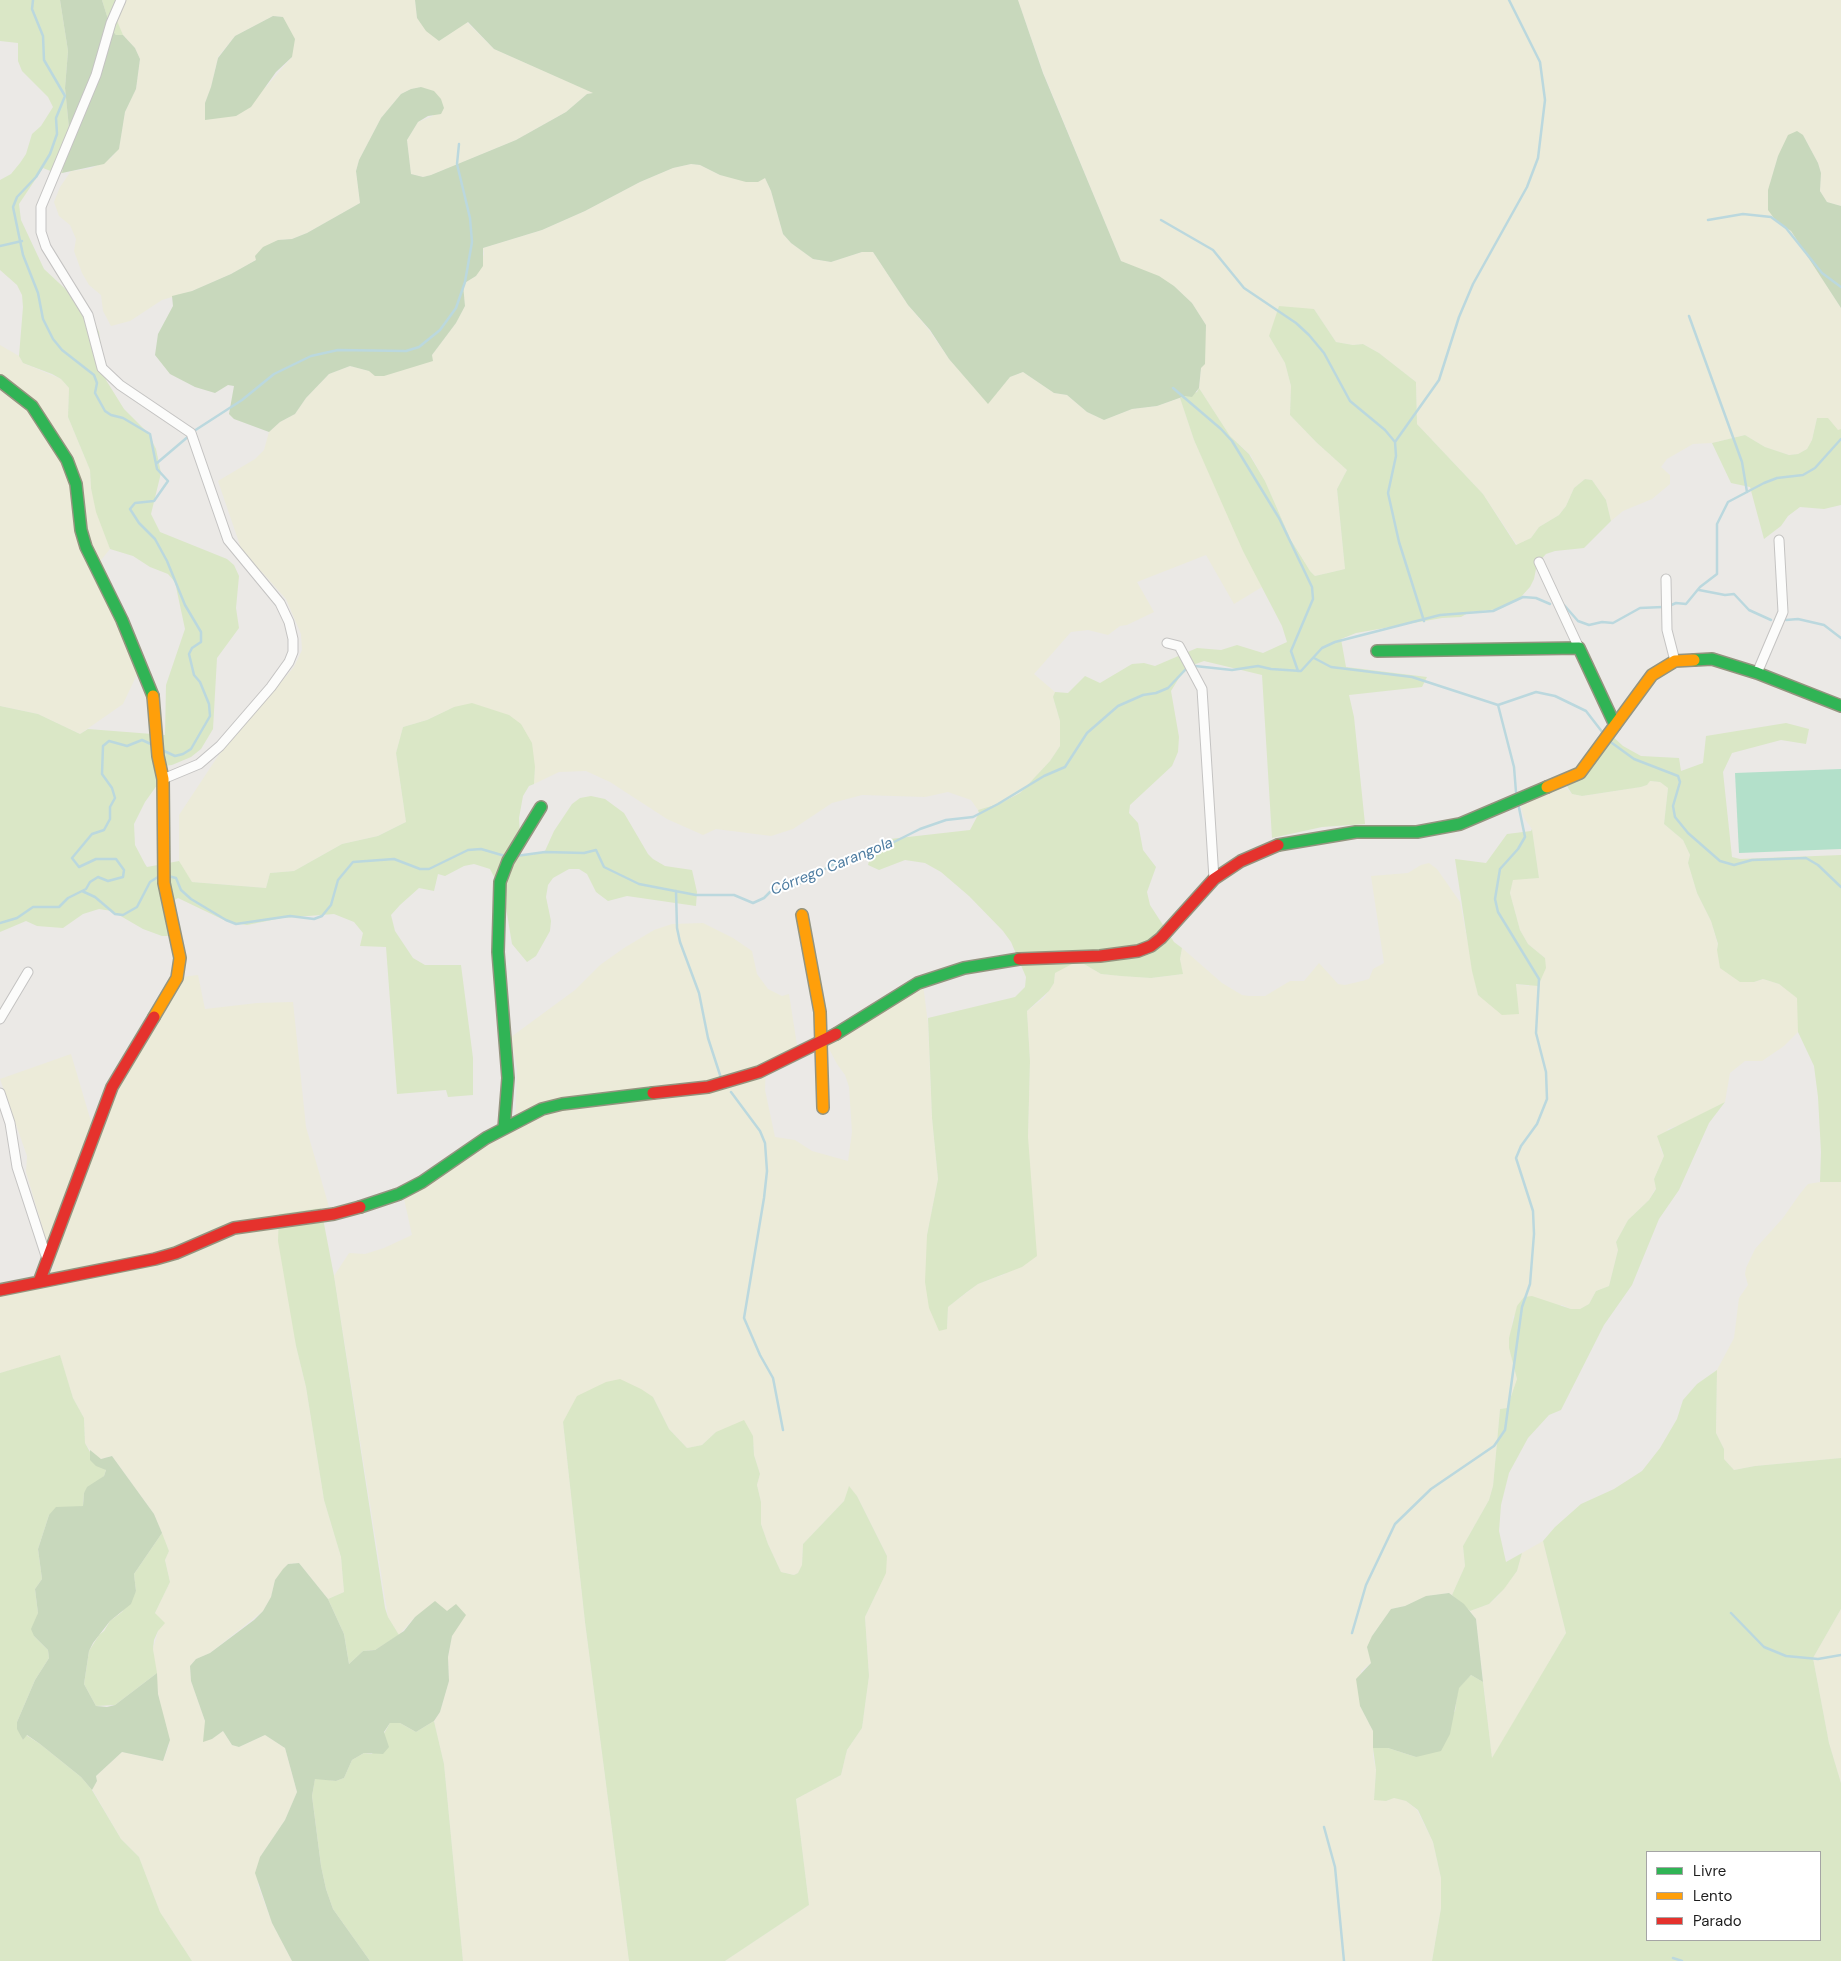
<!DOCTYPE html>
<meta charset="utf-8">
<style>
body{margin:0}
#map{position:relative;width:1841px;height:1961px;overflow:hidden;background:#ebe9e6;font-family:"DM Sans",sans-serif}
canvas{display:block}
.legend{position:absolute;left:1646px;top:1851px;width:175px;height:90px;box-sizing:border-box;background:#fff;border:1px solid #a5a5a5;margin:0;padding:6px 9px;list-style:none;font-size:15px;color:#1d1d1d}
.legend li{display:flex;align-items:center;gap:10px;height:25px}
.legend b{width:25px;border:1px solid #a5a5a5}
</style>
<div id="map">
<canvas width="1841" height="1961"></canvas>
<ul class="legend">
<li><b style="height:6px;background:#30b455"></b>Livre</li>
<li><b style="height:6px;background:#ff9f0a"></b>Lento</li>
<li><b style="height:6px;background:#e5322d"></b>Parado</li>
</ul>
</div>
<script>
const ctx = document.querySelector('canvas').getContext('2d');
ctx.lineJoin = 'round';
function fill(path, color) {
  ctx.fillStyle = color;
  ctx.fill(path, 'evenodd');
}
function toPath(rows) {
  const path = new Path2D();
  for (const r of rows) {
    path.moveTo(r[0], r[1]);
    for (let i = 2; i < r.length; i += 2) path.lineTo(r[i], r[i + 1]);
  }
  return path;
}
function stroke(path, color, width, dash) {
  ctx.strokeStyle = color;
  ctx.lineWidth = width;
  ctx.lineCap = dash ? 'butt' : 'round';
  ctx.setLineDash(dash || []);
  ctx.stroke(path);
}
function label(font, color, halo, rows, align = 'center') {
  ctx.font = font + ' "DM Sans",sans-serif';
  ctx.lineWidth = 4;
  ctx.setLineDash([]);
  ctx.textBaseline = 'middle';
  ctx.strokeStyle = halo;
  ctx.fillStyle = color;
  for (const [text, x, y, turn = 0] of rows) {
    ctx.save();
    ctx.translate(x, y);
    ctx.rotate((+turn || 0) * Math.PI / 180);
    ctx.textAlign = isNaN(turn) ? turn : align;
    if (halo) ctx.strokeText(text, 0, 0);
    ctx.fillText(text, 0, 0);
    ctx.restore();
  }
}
fill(toPath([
 [116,0,415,0,417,18,439,41,467,22,494,49,594,93,587,94,566,112,516,140,431,175,423,177,411,174,407,140,418,122,433,116,421,87,411,89,401,94,381,118,359,160,356,171,360,203,307,233,292,239,278,240,256,260,231,274,192,291,162,300,130,321,111,326,103,311,101,295,89,285,82,273,74,251,76,239,70,225,59,216,54,202,60,187,71,171,90,169,111,158,119,148,125,112,136,89,140,59,135,48,123,35,115,19,112,9],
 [273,16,283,17,292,57,266,87,205,103,211,87,218,57,235,36],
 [1018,0,1841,0,1841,206,1827,202,1820,191,1821,173,1818,163,1803,135,1778,156,1770,184,1776,221,1791,231,1841,308,1841,429,1838,431,1817,418,1812,440,1807,449,1798,454,1789,455,1765,447,1745,435,1712,443,1693,444,1667,459,1661,467,1670,475,1670,484,1652,499,1623,511,1611,521,1606,500,1592,480,1585,479,1574,488,1566,506,1559,515,1539,527,1531,538,1517,545,1483,494,1417,424,1416,382,1379,353,1363,344,1353,345,1336,342,1314,309,1269,336,1285,363,1291,386,1290,415,1316,442,1347,470,1337,489,1345,569,1315,576,1310,571,1291,539,1265,481,1250,454,1230,436,1199,388,1206,325,1192,303,1174,286,1121,261,1043,72],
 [691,164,700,165,720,175,765,178,771,191,783,234,791,243,813,259,831,262,862,252,873,252,908,305,929,330,949,359,988,403,1010,377,1023,372,1054,393,1067,395,1087,412,1104,420,1132,409,1157,406,1180,398,1194,440,1262,587,1234,604,1206,555,1137,582,1154,612,1127,625,1120,626,1108,635,1088,630,1071,632,1034,674,1055,692,1053,697,1060,721,1060,746,1050,761,1020,793,1001,803,978,810,971,800,948,792,925,797,862,795,832,803,793,829,771,836,716,829,703,835,667,819,610,782,586,771,559,772,534,784,535,767,454,707,427,720,403,727,396,753,406,822,378,836,342,844,294,871,270,873,266,888,192,882,179,864,179,815,218,756,294,667,302,650,301,634,286,599,262,572,245,560,218,481,255,459,264,450,269,432,280,422,295,414,306,398,329,374,350,366,369,371,432,355,456,323,465,306,463,284,476,276,484,254,483,248,542,230,585,211,640,182,673,168],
 [0,345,19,356,23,363,61,379,69,388,68,417,90,470,91,488,110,549,101,560,137,640,141,666,123,704,80,734,38,714,0,706],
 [1649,781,1660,782,1668,788,1664,824,1683,840,1690,855,1688,863,1697,893,1711,921,1718,945,1717,950,1754,982,1763,979,1779,984,1798,998,1799,1031,1784,1046,1762,1061,1745,1061,1730,1073,1725,1102,1683,1124,1668,1129,1660,1148,1664,1156,1654,1179,1656,1188,1649,1200,1628,1220,1616,1242,1618,1250,1609,1286,1596,1291,1589,1304,1580,1309,1571,1309,1562,1305,1513,1316,1509,1348,1517,1379,1507,1408,1500,1409,1493,1486,1489,1500,1463,1546,1465,1566,1452,1595,1449,1593,1427,1596,1405,1606,1391,1609,1372,1636,1371,1663,1361,1671,1360,1706,1373,1731,1373,1757,1376,1770,1374,1799,1386,1801,1394,1798,1406,1801,1417,1810,1433,1842,1441,1878,1441,1908,1432,1961,725,1961,809,1905,796,1799,841,1775,847,1750,862,1728,869,1676,865,1617,876,1594,887,1556,857,1496,849,1487,844,1501,803,1544,802,1566,798,1573,794,1575,781,1572,768,1544,761,1524,761,1502,757,1485,760,1474,754,1455,754,1445,716,1432,702,1445,687,1448,669,1429,653,1397,563,1422,585,1622,629,1961,463,1961,444,1764,434,1721,440,1712,449,1681,448,1657,452,1636,447,1611,415,1617,399,1635,388,1617,334,1276,349,1253,365,1254,384,1248,412,1235,403,1194,437,1180,515,1125,517,1070,511,1037,575,990,600,965,624,948,654,930,672,924,703,923,733,938,752,951,757,974,768,989,782,996,789,994,797,1045,790,1055,766,1066,765,1090,775,1137,795,1140,812,1151,848,1161,852,1132,849,1087,845,1075,837,1064,826,1043,923,984,928,1024,932,1118,938,1179,927,1235,947,1329,948,1307,978,1284,1005,1274,1028,1137,1030,1061,1027,1011,1044,998,1054,983,1055,973,1062,968,1072,964,1084,964,1101,974,1151,978,1182,974,1180,959,1182,948,1222,983,1242,995,1249,996,1265,996,1290,981,1304,981,1319,963,1338,984,1345,985,1362,981,1369,979,1373,969,1384,963,1371,876,1408,873,1421,865,1429,863,1437,869,1460,902,1478,995,1518,1014,1516,984,1529,986,1545,958,1528,944,1520,930,1510,893,1513,879,1539,878,1532,829,1524,818,1521,807,1528,796,1535,792,1566,788,1572,794,1582,796,1641,787,1647,785],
 [198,975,205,1009,257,1003,293,1002,306,1127,329,1207,280,1214,296,1346,306,1387,324,1500,341,1557,344,1592,328,1599,299,1563,288,1564,275,1580,271,1597,263,1611,210,1653,196,1659,190,1666,191,1681,205,1721,205,1732,212,1739,223,1731,232,1745,239,1747,265,1735,285,1748,297,1792,285,1820,260,1857,258,1885,272,1923,292,1961,192,1961,160,1912,139,1857,121,1839,92,1789,97,1781,96,1776,122,1752,163,1761,169,1745,158,1694,153,1649,161,1621,155,1613,170,1582,165,1560,169,1551,154,1514,112,1456,101,1459,93,1454,85,1443,84,1418,73,1398,60,1356,0,1373,0,1294,40,1287,54,1267,26,1172,27,1156,0,1079,71,1054,92,1125,182,977],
 [1820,1182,1841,1182,1841,1458,1755,1466,1734,1470,1724,1459,1724,1449,1716,1433,1717,1370,1734,1338,1739,1298,1748,1285,1745,1274,1746,1268,1755,1249,1783,1218,1799,1195,1808,1184],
 [1543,1541,1566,1633,1492,1759,1476,1619,1470,1611,1489,1604,1498,1596,1517,1571,1522,1553],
 [1841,1609,1841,1783,1829,1743,1813,1658]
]), '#ecebd9');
fill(toPath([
 [0,0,60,0,68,51,65,88,69,128,62,173,58,174,43,168,19,204,21,220,44,269,88,310,99,332,106,380,124,409,148,433,156,449,161,473,151,514,160,532,227,559,234,565,239,576,236,608,239,628,217,658,213,729,201,749,191,757,172,765,164,766,165,774,145,802,134,824,135,845,145,864,147,867,179,861,192,882,266,888,270,873,294,871,342,844,378,836,406,822,396,753,403,727,427,720,454,707,472,703,509,715,521,724,532,743,535,767,534,784,529,786,523,796,519,818,521,854,531,855,545,851,554,831,572,804,580,798,591,796,605,799,624,813,648,854,653,859,665,866,692,870,697,892,696,906,627,896,608,901,596,892,587,874,579,869,569,869,553,878,548,885,546,897,551,921,550,931,536,956,527,962,512,944,504,896,490,869,474,864,464,866,445,876,438,874,434,891,419,888,400,905,391,915,395,931,413,958,425,965,461,965,473,1058,473,1095,448,1097,446,1090,397,1094,386,947,360,946,363,933,354,922,334,914,282,918,247,925,228,922,178,898,171,902,171,936,162,936,143,929,112,911,99,909,83,914,63,928,37,926,26,921,0,932,0,706,38,714,80,734,88,729,165,735,166,685,185,629,175,582,168,574,150,567,133,556,110,549,96,512,91,488,90,470,68,417,69,388,61,379,52,374,23,363,19,356,23,307,22,295,17,285,0,270,0,180,11,174,20,163,26,154,32,134,41,126,53,107,48,97,22,71,18,61,18,43,0,41],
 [102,0,116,0,112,9,123,35,116,35,111,29],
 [1279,306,1314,309,1336,342,1353,345,1363,344,1379,353,1416,382,1417,424,1483,494,1516,545,1531,538,1539,527,1559,515,1566,506,1574,488,1585,479,1592,480,1606,500,1611,521,1584,548,1555,551,1546,554,1537,564,1534,579,1530,587,1520,598,1500,609,1470,612,1461,617,1442,618,1356,633,1341,639,1346,667,1427,677,1422,687,1349,695,1354,717,1365,824,1322,827,1272,838,1262,675,1204,661,1190,666,1179,678,1171,691,1179,737,1178,752,1172,766,1130,805,1129,813,1138,823,1143,850,1156,867,1147,892,1150,905,1174,942,1182,948,1180,959,1183,974,1151,978,1121,976,1101,974,1084,964,1072,964,1055,973,1054,983,1049,991,1027,1011,1030,1061,1028,1137,1037,1256,1022,1267,978,1284,967,1292,948,1307,947,1329,939,1331,929,1308,925,1282,927,1235,938,1179,932,1118,928,1018,1015,997,1025,987,1026,977,1011,942,1003,931,969,896,941,872,925,863,905,860,879,870,868,865,869,861,874,846,890,839,970,830,979,813,978,810,1001,803,1020,793,1050,761,1060,746,1060,721,1053,697,1055,692,1068,693,1085,676,1100,683,1132,664,1144,663,1155,666,1197,648,1221,650,1237,645,1263,653,1287,642,1282,626,1243,551,1194,440,1180,398,1197,392,1199,388,1230,436,1249,454,1265,481,1291,540,1310,571,1315,576,1345,569,1337,489,1347,470,1316,442,1290,415,1291,386,1285,363,1269,336],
 [1817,418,1828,418,1838,430,1841,429,1841,505,1824,509,1800,507,1788,516,1781,526,1764,539,1750,487,1731,483,1712,443,1745,435,1765,447,1789,455,1798,454,1807,449,1812,440],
 [1786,723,1809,729,1806,744,1781,740,1732,753,1723,772,1732,857,1740,859,1841,855,1841,1182,1820,1182,1821,1152,1818,1097,1814,1066,1798,1032,1797,998,1779,984,1763,979,1754,982,1740,982,1720,968,1717,950,1718,944,1711,921,1697,893,1688,863,1690,855,1683,840,1664,824,1668,788,1660,782,1650,781,1647,785,1641,787,1582,796,1572,794,1565,783,1610,734,1623,746,1641,756,1679,758,1681,771,1703,763,1706,736],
 [1532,829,1539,878,1513,880,1510,893,1520,930,1528,944,1545,958,1546,968,1538,986,1516,984,1519,1014,1502,1015,1478,995,1472,971,1455,859,1486,863,1507,834,1531,831],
 [1725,1102,1709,1123,1679,1190,1659,1219,1632,1285,1604,1325,1561,1410,1549,1415,1528,1438,1509,1473,1501,1505,1499,1531,1506,1562,1522,1553,1517,1571,1504,1589,1489,1604,1470,1611,1452,1595,1465,1566,1463,1546,1489,1500,1493,1486,1500,1409,1507,1408,1517,1379,1509,1348,1509,1338,1517,1306,1524,1297,1532,1296,1571,1309,1580,1309,1589,1304,1596,1291,1609,1286,1618,1250,1616,1242,1628,1220,1649,1200,1656,1189,1654,1179,1664,1156,1657,1136],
 [321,1208,334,1276,385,1608,388,1617,399,1635,375,1650,363,1651,349,1664,344,1634,328,1599,344,1592,341,1557,324,1500,306,1387,296,1346,278,1241,279,1214],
 [60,1355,73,1398,84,1418,85,1443,90,1452,106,1470,104,1476,84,1493,83,1506,49,1515,38,1549,42,1579,35,1589,38,1613,34,1636,48,1650,49,1658,35,1680,17,1722,23,1740,26,1735,40,1744,81,1777,92,1790,121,1839,139,1857,160,1912,192,1961,0,1961,0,1373],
 [1717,1370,1716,1433,1724,1449,1724,1459,1734,1470,1755,1466,1841,1458,1841,1609,1813,1658,1829,1743,1841,1783,1841,1961,1432,1961,1441,1908,1441,1878,1433,1842,1418,1810,1406,1801,1394,1798,1386,1801,1374,1800,1376,1770,1373,1748,1388,1748,1416,1757,1455,1711,1458,1688,1471,1675,1483,1682,1492,1758,1566,1633,1543,1541,1555,1527,1581,1504,1614,1489,1642,1471,1660,1448,1677,1419,1683,1400,1697,1384],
 [1647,1852,1820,1852,1820,1940,1647,1940],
 [620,1379,641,1389,653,1397,669,1429,687,1448,702,1445,716,1432,744,1420,753,1436,754,1455,760,1474,757,1485,761,1502,761,1524,768,1544,781,1572,794,1575,798,1573,802,1565,803,1544,844,1501,849,1486,857,1496,887,1556,886,1573,865,1617,869,1676,862,1728,847,1750,841,1775,796,1799,809,1905,725,1961,629,1961,585,1622,563,1422,577,1396,606,1382],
 [162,1533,169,1551,165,1560,170,1582,155,1613,165,1623,158,1631,154,1640,153,1649,157,1673,115,1705,96,1706,84,1684,89,1651,99,1635,104,1631,110,1621,122,1612,136,1591,134,1574],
 [434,1721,444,1764,463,1961,370,1961,333,1909,326,1889,321,1866,312,1796,315,1778,336,1781,344,1778,352,1760,364,1753,372,1754,390,1723,400,1723,416,1732]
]), '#dae7c6');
fill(toPath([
 [60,0,102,0,111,29,116,35,123,35,135,48,140,59,136,89,125,112,119,149,104,164,62,173,69,128,65,88,68,51],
 [415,0,1018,0,1043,73,1121,261,1159,276,1174,286,1192,303,1206,325,1205,364,1201,368,1199,388,1192,397,1185,396,1157,406,1132,409,1104,420,1087,412,1067,395,1054,393,1023,372,1010,377,988,404,949,359,930,330,908,305,873,252,862,252,831,262,813,259,791,243,783,234,771,191,765,178,758,182,746,182,720,175,700,165,691,164,673,168,640,182,585,211,542,230,483,248,483,266,476,276,463,284,465,306,456,323,432,355,433,361,384,376,375,376,369,371,350,366,329,374,306,398,295,414,280,422,269,432,234,419,229,414,234,386,228,385,215,393,195,387,170,374,155,355,158,334,173,306,172,296,192,291,231,274,256,260,255,256,263,247,278,240,292,239,307,233,360,203,356,171,359,160,381,118,401,94,411,89,421,87,434,91,441,99,444,108,441,114,428,116,418,122,407,140,411,174,423,177,431,175,516,140,566,112,587,94,593,93,494,49,468,22,439,41,426,31,417,18],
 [273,16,283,17,295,39,292,57,276,72,251,107,236,116,205,120,205,103,211,87,218,58,235,36],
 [1797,131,1803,135,1818,163,1821,173,1820,191,1827,202,1841,206,1841,308,1791,231,1776,221,1768,210,1768,190,1778,156,1788,135],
 [90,1450,101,1459,112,1456,154,1514,162,1533,134,1574,136,1591,131,1604,110,1621,93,1643,89,1651,84,1684,96,1706,107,1707,115,1705,157,1673,158,1694,170,1740,163,1761,122,1752,96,1776,97,1781,92,1790,81,1777,40,1744,27,1735,23,1740,17,1729,17,1722,35,1680,49,1658,48,1650,34,1636,31,1629,38,1613,35,1589,42,1579,38,1549,49,1515,56,1507,83,1506,84,1493,87,1487,104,1476,106,1470,96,1466,90,1460],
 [299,1563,328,1599,344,1634,349,1664,363,1651,375,1650,404,1631,415,1617,435,1601,447,1611,456,1604,466,1615,452,1636,448,1657,449,1681,440,1712,434,1721,416,1732,400,1723,390,1723,384,1732,389,1747,383,1754,364,1753,352,1760,344,1778,336,1781,315,1779,312,1796,321,1866,326,1889,333,1909,370,1961,292,1961,272,1923,255,1873,260,1857,285,1820,297,1792,285,1748,265,1735,239,1747,232,1745,223,1731,212,1739,203,1742,205,1721,191,1681,190,1666,196,1659,210,1653,254,1620,263,1611,271,1597,275,1580,283,1569,288,1564],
 [1449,1593,1464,1604,1476,1619,1483,1682,1471,1675,1459,1688,1450,1734,1441,1751,1416,1757,1388,1748,1373,1748,1373,1731,1360,1706,1356,1679,1371,1663,1367,1647,1372,1636,1391,1609,1405,1606,1426,1596]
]), '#c8d8bc');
fill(toPath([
 [1841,769,1841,849,1739,853,1735,773]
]), '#b3e0ca');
stroke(toPath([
 [33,0,32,9,43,36,44,60,65,96,56,118,57,134,50,154,36,177,17,197,13,207,23,255,38,293,43,319,53,339,62,350,94,375,97,383,95,393,105,411,111,415,123,418,150,434,157,469,168,481,154,501,135,503,130,509,139,523,155,539,167,561,185,605,201,632,201,642,192,648,189,654,194,675,200,682,209,704,210,716,191,749,183,754,175,756,162,750],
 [1161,220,1213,250,1244,288,1296,323,1309,335,1324,353,1350,401,1385,430,1395,442,1396,456,1388,493,1399,542,1424,621],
 [1708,220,1743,214,1771,217,1786,228,1822,273,1841,287],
 [0,246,22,241],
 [1689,316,1742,462,1747,492],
 [1173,388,1221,429,1232,441,1279,518,1312,587,1313,599,1291,651,1298,671],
 [194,431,242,400,274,374,311,356,338,350,406,351,419,347,440,330,456,308,465,282,472,242,470,218,457,164,459,144],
 [1395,442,1439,380,1459,317,1473,284,1527,187,1538,158,1545,100,1540,62,1509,0],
 [157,463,190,435],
 [1699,590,1725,595,1734,594,1749,610,1771,620],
 [1564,605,1578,621,1589,625,1602,622,1613,623,1640,608,1663,607],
 [1669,606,1676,603,1686,604,1700,587,1717,574,1717,524,1728,502,1764,483,1777,478,1803,475,1815,468,1841,439],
 [1786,620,1798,619,1824,625,1841,638],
 [1314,658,1331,667,1412,677,1498,705,1536,692,1555,696,1586,711,1603,733],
 [1498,705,1514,767,1516,792],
 [1612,743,1634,759,1678,776,1680,782,1673,806,1675,817,1688,833,1720,861,1734,865,1752,860,1806,858,1818,865,1841,887],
 [516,856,545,852,584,853,596,850,604,867,639,884,696,895,734,895,753,903,764,898,770,892,797,885,832,865,872,853,920,829,946,820,973,817,998,804,1044,776,1065,767,1087,733,1118,706,1143,695,1156,693,1168,688,1185,670,1195,666,1232,670,1258,666,1271,669,1301,671,1322,648,1335,642,1440,615,1493,611,1523,597,1536,598,1550,604],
 [168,876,176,878,181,890,191,899,226,920,236,924,290,916,314,919,322,916,331,905,338,880,353,862,394,859,420,869,429,869,468,850,481,849,505,856],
 [82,891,95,897,115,914,123,915,137,907,150,882,161,875],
 [676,891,677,928,680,942,699,993,708,1038,721,1078],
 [0,923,17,918,33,907,59,907,68,898,86,889,90,882,98,877,108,881,123,877,124,870,116,859,96,859,79,867,72,858,92,834,104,830,110,819,110,807,115,798,112,788,102,774,103,746,109,741,127,746,142,740,153,745],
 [731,1092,760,1131,765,1143,767,1171,764,1198,744,1318,760,1355,773,1378,783,1430],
 [1731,1613,1764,1647,1786,1656,1818,1659,1841,1655],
 [1352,1633,1366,1585,1395,1524,1431,1489,1494,1446,1505,1430,1522,1307,1530,1284,1534,1234,1533,1211,1516,1158,1521,1146,1537,1124,1547,1099,1546,1072,1536,1033,1539,979,1498,912,1495,899,1500,869,1518,849,1525,837,1518,803],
 [1324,1827,1335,1867,1344,1961],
 [1673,1958,1682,1961]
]), '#bbd8de', 2.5);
const street = toPath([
 [121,0,111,23,96,75,41,207,41,232,46,247,88,315,102,368,120,385,191,433,228,540,280,603,289,622,293,639,293,652,289,662,271,687,220,746,199,764,163,779],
 [1539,562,1579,648],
 [1666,579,1667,630,1675,661],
 [1167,643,1179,646,1202,689,1214,879],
 [1757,673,1783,612,1779,540],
 [0,1019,28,972],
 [0,1093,10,1123,17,1167,47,1259]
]);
const fast = toPath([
 [0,381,32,406,67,460,76,484,81,530,86,547,122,620,153,696],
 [1377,651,1579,648,1615,725],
 [1694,660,1712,659,1757,673,1841,706],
 [1278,845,1356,832,1417,832,1460,824,1547,787],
 [836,1034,918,983,964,968,1019,959],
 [504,1128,508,1078,498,952,500,882,508,861,541,807],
 [360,1207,399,1194,422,1182,486,1138,542,1109,562,1104,653,1093]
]);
const slow = toPath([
 [153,696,158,756,163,779,164,883,180,958,177,978,154,1017],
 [1547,787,1580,773,1652,675,1675,661,1694,660],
 [802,915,820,1012,823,1108]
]);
const jam = toPath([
 [1019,959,1100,956,1138,951,1151,946,1161,938,1214,879,1241,861,1278,845],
 [653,1093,708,1087,759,1072,836,1034],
 [39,1282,112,1087,154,1017],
 [0,1290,155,1259,176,1253,234,1228,334,1214,360,1207]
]);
stroke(street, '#c4c3c2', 11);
stroke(fast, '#94947f', 14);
stroke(slow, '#94947f', 14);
stroke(jam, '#94947f', 14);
stroke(street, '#fcfcfb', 9);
stroke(fast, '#30b455', 11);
stroke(slow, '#ff9f0a', 11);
stroke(jam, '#e5322d', 11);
label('italic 15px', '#4c7ba0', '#fff', [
 ["Córrego Carangola",832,867,-22]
]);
</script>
